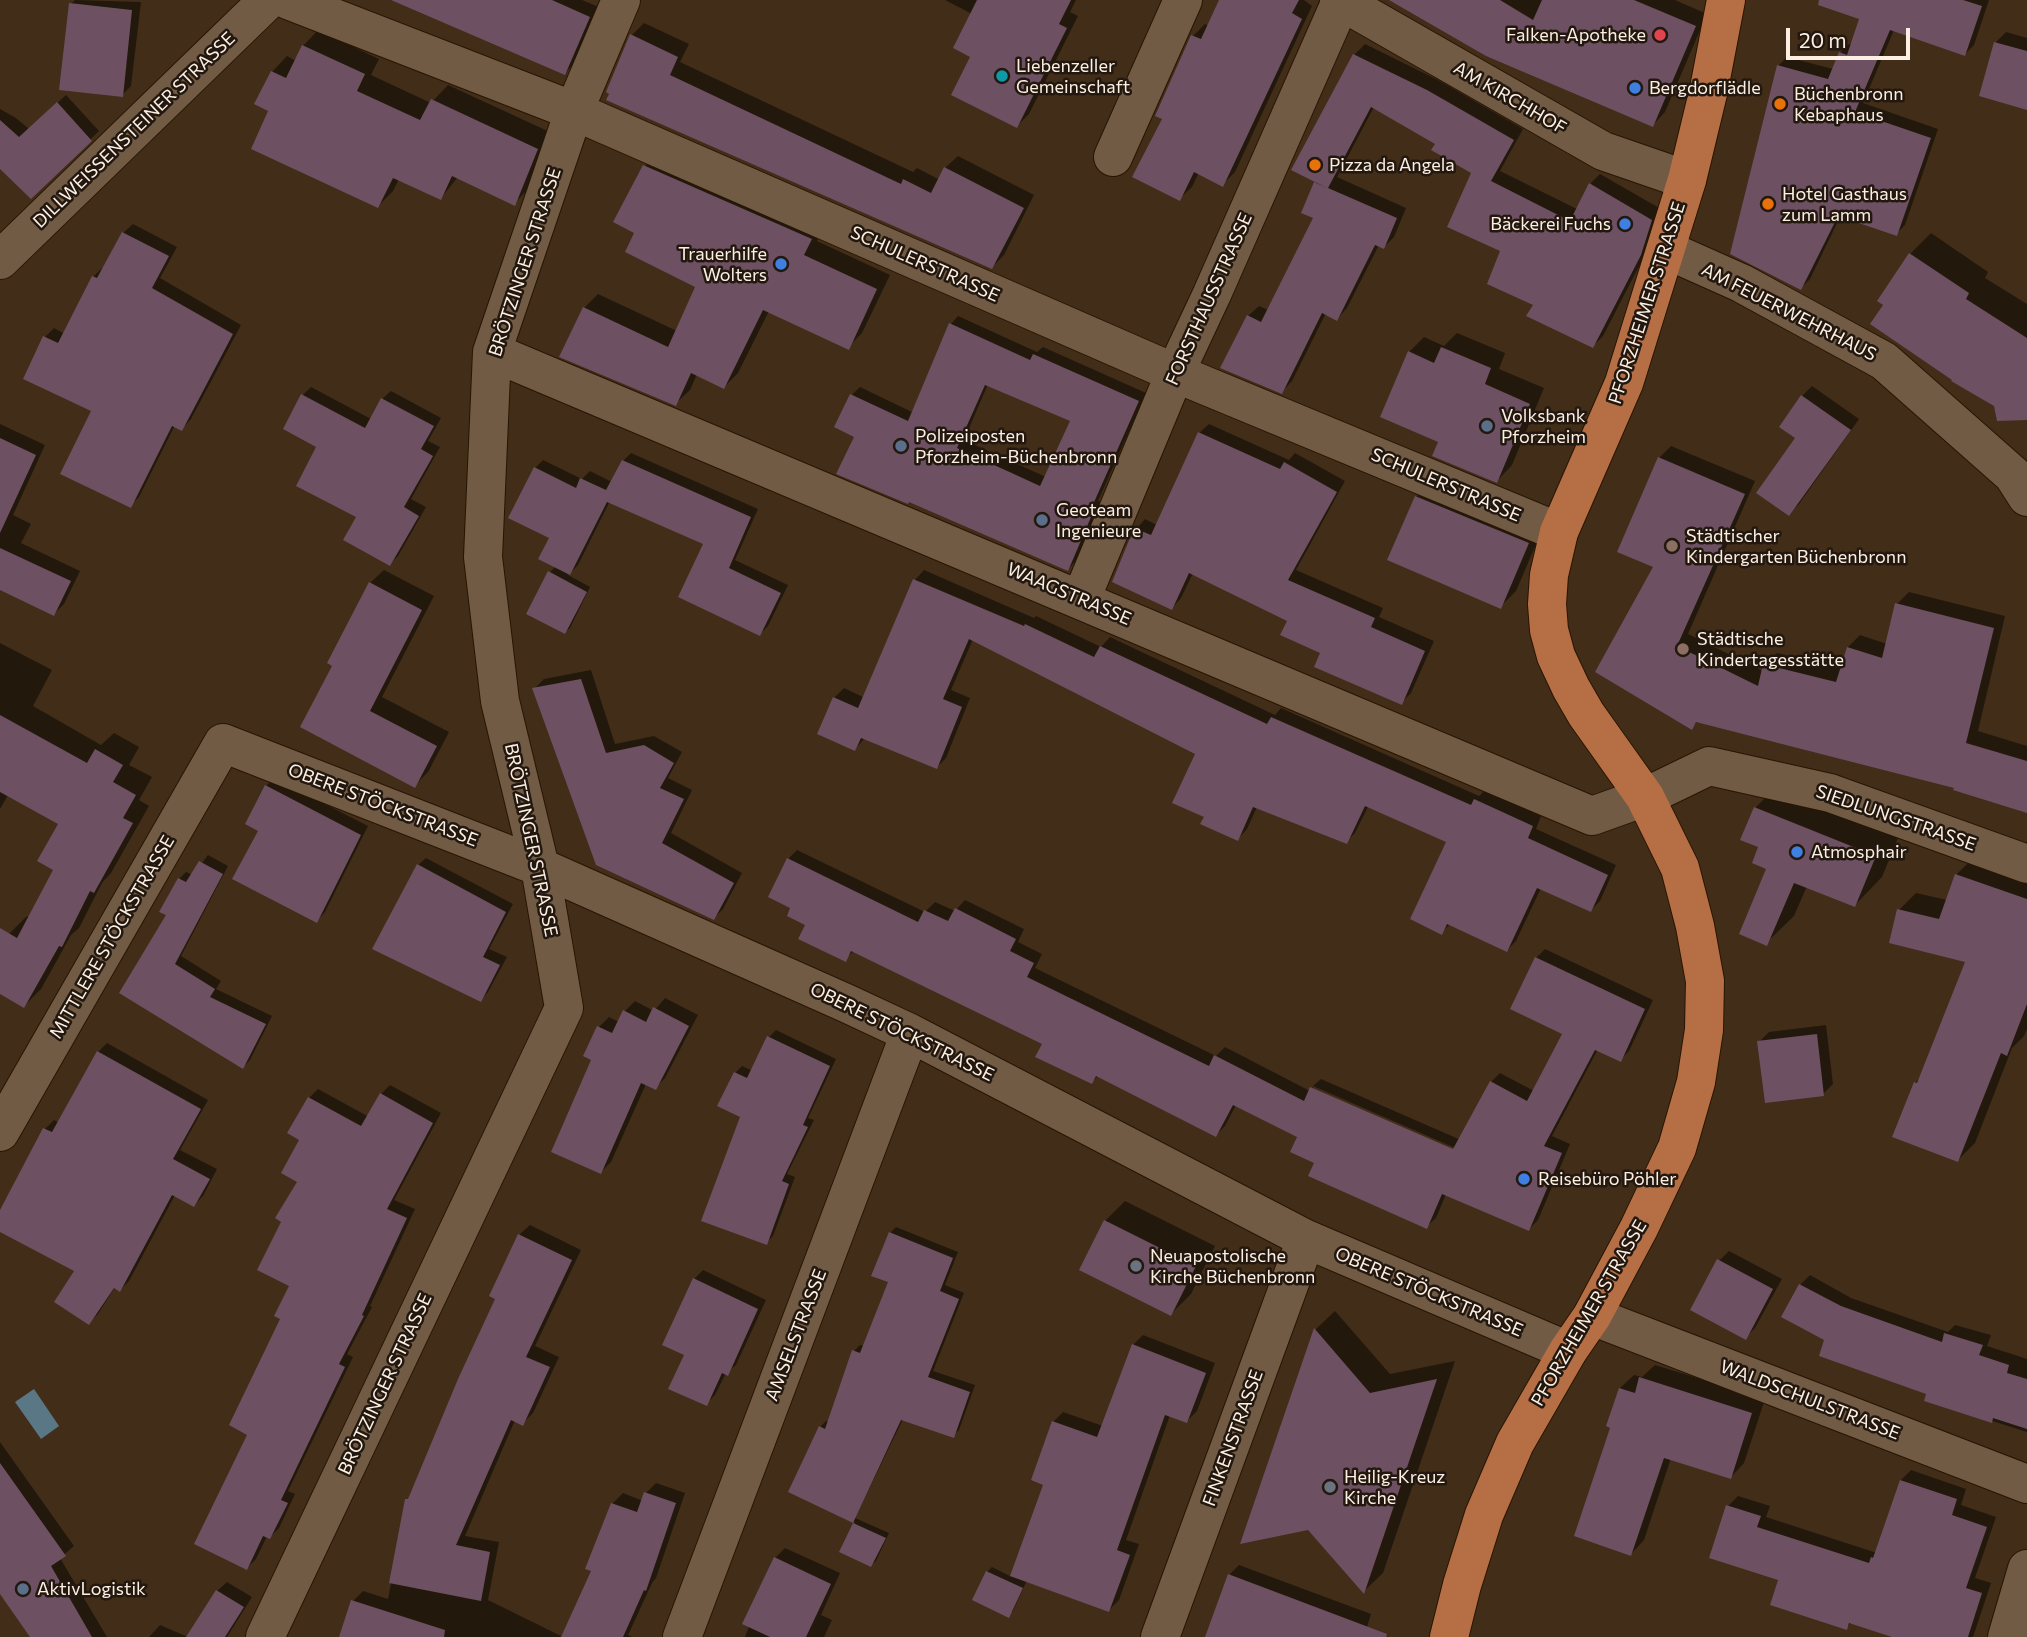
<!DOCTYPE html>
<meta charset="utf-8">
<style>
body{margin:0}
#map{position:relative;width:2027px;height:1637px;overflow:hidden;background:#422d18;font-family:Commissioner,sans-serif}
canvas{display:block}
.scale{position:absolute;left:1786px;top:28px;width:124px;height:32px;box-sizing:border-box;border:4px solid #fdf0e3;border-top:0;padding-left:9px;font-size:21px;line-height:24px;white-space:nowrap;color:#fdf0e3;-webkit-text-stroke:5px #22180f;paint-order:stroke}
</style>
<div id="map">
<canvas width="2027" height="1637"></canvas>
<div class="scale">20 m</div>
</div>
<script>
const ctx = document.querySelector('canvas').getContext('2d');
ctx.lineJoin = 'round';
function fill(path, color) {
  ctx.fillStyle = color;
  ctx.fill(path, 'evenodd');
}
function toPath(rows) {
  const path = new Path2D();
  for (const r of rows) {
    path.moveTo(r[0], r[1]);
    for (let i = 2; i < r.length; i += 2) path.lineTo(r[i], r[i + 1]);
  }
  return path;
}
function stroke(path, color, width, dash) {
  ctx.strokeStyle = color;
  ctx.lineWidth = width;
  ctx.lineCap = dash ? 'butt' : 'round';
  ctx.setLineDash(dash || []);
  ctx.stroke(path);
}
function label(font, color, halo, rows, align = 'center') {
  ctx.font = font + ' Commissioner,sans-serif';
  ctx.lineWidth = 5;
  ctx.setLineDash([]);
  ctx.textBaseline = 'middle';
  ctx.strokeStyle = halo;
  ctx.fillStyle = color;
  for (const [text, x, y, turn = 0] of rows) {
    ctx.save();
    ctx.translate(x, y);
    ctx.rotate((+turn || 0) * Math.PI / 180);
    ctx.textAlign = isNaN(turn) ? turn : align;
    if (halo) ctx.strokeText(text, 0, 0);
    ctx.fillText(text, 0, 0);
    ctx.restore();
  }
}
fill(toPath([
 [34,1389,59,1426,41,1439,15,1402]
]), '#5a7786');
fill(toPath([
 [75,0,141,2,131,86,122,95,71,4],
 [400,0,582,0,599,7,575,63,565,73],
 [945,0,1076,0,1070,12,1078,16,1029,114,1017,126,973,57,972,14],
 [1221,0,1304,0,1312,6,1235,172,1223,184,1199,172,1192,187,1179,199,1164,118,1193,36,1205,24,1209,26],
 [1433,0,1675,0,1707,14,1665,112,1653,125],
 [1867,0,1989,0,1974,45,1965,54,1894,30,1863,103,1938,129,1905,225,1896,234,1841,215,1810,279,1801,288,1778,66,1787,57,1833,69,1840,53,1849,44,1852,45],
 [644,23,689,44,680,62,913,172,917,168,940,180,945,168,958,156,1034,195,1004,255,992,267,630,109,632,35],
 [318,30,379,59,371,75,431,103,448,85,552,133,529,188,514,204,458,177,441,198,399,179,393,191,378,206,271,110,272,72,287,56,296,61,303,46],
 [2006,32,2027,38,2027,108,1996,42],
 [1365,44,1438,80,1523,129,1500,171,1577,209,1590,184,1600,174,1661,209,1651,243,1603,336,1593,346,1535,304,1502,250,1474,172,1437,143,1374,107,1337,177,1406,208,1394,237,1384,247,1379,245,1347,308,1337,319,1326,313,1292,381,1282,392,1248,316,1259,306,1268,310,1315,217,1316,183,1354,55],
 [66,95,99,131,31,197,0,167,0,109,16,118,29,129],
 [659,152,825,224,817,241,890,275,862,333,848,347,769,311,738,373,724,387,697,374,690,390,675,404,584,308,598,294,677,331,697,286,636,232,645,166],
 [133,224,177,247,160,278,241,325,191,419,182,429,175,425,139,497,130,506,93,410,45,337,54,328,65,334,93,277,102,268,104,269,123,233],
 [1931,233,1988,272,1985,278,2027,304,2027,418,1996,405,1879,300,1910,254],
 [958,316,1037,352,1043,347,1146,393,1098,501,1101,502,1076,561,1068,569,856,436,837,427,852,395,860,387,914,413,951,324],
 [988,384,1072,420,1046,477,964,440],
 [1457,333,1505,353,1499,369,1544,388,1512,465,1497,481,1440,441,1409,352,1424,337,1444,346],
 [1812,386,1859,419,1799,504,1789,514,1802,396],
 [311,387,371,419,382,399,391,391,441,418,428,441,440,447,411,499,426,507,398,556,390,564,358,517,319,446,303,395],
 [0,424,45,445,13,515,31,524,21,543,80,571,64,604,54,614,0,588],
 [1209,424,1289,460,1295,453,1345,481,1296,570,1383,608,1379,617,1434,641,1411,693,1401,703,1323,652,1289,620,1193,573,1181,598,1172,608,1136,529,1145,519,1157,525,1199,433],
 [1671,446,1755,481,1688,634,1763,671,1765,665,1777,653,1842,669,1848,647,1860,635,1887,644,1897,604,1909,592,2005,616,1978,731,2027,746,2027,811,1956,787,1698,721,1691,727,1656,566,1659,458],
 [631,453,758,509,735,560,788,585,768,626,760,634,705,543,610,501,578,565,568,575,590,587,570,628,565,632,550,572,556,566,535,468,543,460,582,479,590,471,612,482,623,461],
 [1431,482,1543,528,1516,591,1501,606,1416,497],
 [384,570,434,596,382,697,449,732,428,772,414,786,334,665,370,583],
 [924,570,1034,618,1036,616,1101,647,1110,637,1275,715,1281,708,1479,796,1484,791,1541,816,1536,829,1616,865,1600,901,1591,910,1541,888,1516,941,1507,950,1450,924,1441,933,1449,841,1369,805,1355,833,1346,842,1257,807,1247,829,1238,839,1206,816,1197,753,973,639,951,690,970,698,946,758,937,767,865,738,855,749,819,733,834,698,844,688,865,698,915,580],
 [0,643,52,670,33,706,101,745,114,733,139,747,129,765,152,777,139,800,149,806,111,873,102,883,79,928,71,935,41,989,24,1006,0,992,0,951,9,934,27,916,29,918,55,869,60,823,8,795,0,809],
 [591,670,615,744,654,736,682,752,668,778,692,790,671,833,742,873,723,909,714,918,534,689,544,679],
 [274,778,368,826,325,912,317,921,260,830,266,786],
 [1783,780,1902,828,1882,877,1855,905,1807,886,1794,916,1766,943,1768,868,1760,846,1755,808],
 [797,850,925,912,935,902,955,911,965,900,1024,929,1018,942,1042,954,1035,968,1216,1056,1225,1047,1310,1091,1313,1087,1313,1090,1461,1155,1462,1151,1313,1086,1321,1079,1461,1140,1491,1082,1500,1073,1534,1091,1565,1034,1536,958,1545,949,1653,1000,1629,1051,1620,1060,1598,1049,1552,1136,1570,1144,1538,1220,1529,1229,1446,1194,1436,1218,1426,1227,1316,1162,1300,1136,1236,1105,1225,1126,1216,1135,1099,1075,1092,1082,1044,1043,854,951,845,959,792,907,788,859],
 [208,855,228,866,181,956,221,981,216,989,272,1016,250,1060,243,1067,121,993,169,915,179,879,186,872,193,875],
 [1974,857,2027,876,2027,1029,2024,1036,2012,1048,1975,1143,1958,1160,1915,1083,1921,1077,1967,961,1899,910,1916,893,1947,900,1956,875],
 [426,858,513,904,489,949,507,957,488,992,481,1000,418,865],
 [665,998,698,1015,665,1078,655,1088,646,1084,611,1162,601,1172,594,1059,599,1027,609,1017,619,1022,625,1011,635,1001,654,1011],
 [1826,1025,1833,1084,1823,1094,1759,1042,1769,1032],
 [776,1030,836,1059,808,1118,814,1120,787,1174,795,1177,773,1236,766,1243,742,1116,720,1105,735,1073,742,1066,753,1071,769,1037],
 [107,1043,208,1100,180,1150,217,1169,203,1196,194,1205,175,1195,129,1281,120,1290,115,1287,98,1314,89,1323,77,1271,0,1230,0,1213,45,1129,54,1120,59,1123,98,1052],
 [390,1085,441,1113,394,1200,415,1209,370,1306,372,1307,347,1354,353,1357,288,1491,295,1494,279,1528,270,1537,267,1536,256,1559,247,1568,250,1434,292,1286,301,1139,309,1098,318,1089,369,1117,381,1094],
 [1125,1201,1215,1246,1191,1294,1171,1314,1081,1269,1105,1221],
 [530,1225,581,1250,535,1346,559,1357,533,1413,523,1423,515,1420,465,1536,499,1542,488,1600,563,1637,593,1570,612,1504,623,1493,643,1501,646,1493,656,1483,685,1493,656,1578,652,1583,628,1635,632,1637,341,1637,353,1601,363,1591,388,1599,405,1510,497,1299,519,1235],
 [896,1227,958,1252,945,1285,964,1293,933,1371,975,1385,959,1430,953,1436,903,1419,855,1518,889,1533,876,1561,871,1565,842,1551,855,1522,790,1492,820,1427,826,1421,829,1422,854,1351,860,1345,864,1346,890,1281,890,1233],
 [1729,1251,1782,1279,1755,1328,1745,1338,1719,1261],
 [703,1270,766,1300,736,1365,726,1373,715,1395,706,1404,686,1354,694,1279],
 [1810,1275,1851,1298,1948,1332,1955,1325,1991,1335,1987,1346,2027,1359,2027,1432,1926,1400,1928,1393,1826,1339,1800,1285],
 [1335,1311,1390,1374,1455,1361,1383,1573,1364,1591,1309,1528,1242,1541,1316,1329],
 [1143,1335,1215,1363,1197,1411,1187,1421,1170,1415,1126,1540,1139,1544,1119,1600,1109,1610,1027,1580,1013,1611,1008,1616,987,1572,992,1567,1012,1577,1046,1484,1053,1422,1063,1412,1103,1426,1133,1345],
 [1655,1365,1765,1399,1744,1463,1731,1477,1671,1458,1644,1540,1631,1554,1613,1427,1620,1388,1634,1375,1642,1377],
 [0,1442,74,1546,60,1558,107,1637,32,1637,0,1592],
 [1911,1470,1966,1489,1961,1505,1996,1517,1975,1578,1991,1583,1973,1637,1898,1637,1852,1622,1846,1628,1781,1579,1728,1506,1738,1496,1770,1506,1766,1517,1877,1553,1901,1480],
 [785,1548,840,1573,821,1615,832,1620,824,1637,745,1637,775,1558],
 [1239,1565,1371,1614,1364,1637,1207,1637,1229,1575],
 [227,1582,252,1597,227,1637,189,1637,217,1591],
 [160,1625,188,1637,149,1637]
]), '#0007');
fill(toPath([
 [391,0,552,0,590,17,565,75],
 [977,0,1071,0,1059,24,1067,28,1017,128,951,95,970,57,953,48],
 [1219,0,1299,0,1292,13,1302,19,1223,187,1194,172,1180,201,1132,177,1162,119,1155,116,1191,35,1201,39],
 [1389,0,1500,0,1533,20,1542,0,1634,0,1696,26,1653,127,1486,56],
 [1819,0,1963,0,1982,6,1965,56,1890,30,1855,112,1931,138,1897,236,1838,216,1801,290,1730,254,1777,65,1828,79,1839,52,1847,55,1859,19,1818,5],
 [69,3,132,10,123,97,59,90],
 [630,34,678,57,670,75,901,184,903,179,931,193,944,167,1024,208,992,269,606,100,609,94,606,92],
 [1994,42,2027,51,2027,110,1979,96],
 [302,45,365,74,357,91,420,120,431,99,538,149,515,206,452,176,441,200,393,178,378,208,251,149,268,111,254,104,271,71,286,78],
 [1353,54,1427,90,1514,140,1491,181,1570,221,1589,183,1652,220,1641,255,1593,348,1526,316,1533,305,1487,284,1500,251,1447,227,1471,173,1431,150,1435,144,1371,107,1328,188,1397,218,1384,249,1375,245,1337,321,1322,313,1282,394,1220,368,1247,315,1261,322,1313,218,1301,213,1314,182,1327,188,1291,170],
 [57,102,92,141,31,199,0,169,0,120,19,137],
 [643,165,812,239,804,255,877,289,849,350,763,310,724,389,691,373,676,406,559,357,583,307,668,347,695,287,625,252,634,233,613,222],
 [122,232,169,256,152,288,233,334,182,431,172,426,131,508,60,474,91,411,23,379,43,336,58,343,92,276,97,278],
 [1909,253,1969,293,1966,299,2027,338,2027,420,1997,421,1994,406,1951,381,1952,380,1870,324,1883,305,1877,301],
 [949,323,1030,360,1033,354,1139,401,1091,509,1094,510,1068,571,909,502,908,504,836,474,854,437,834,427,850,394,908,421],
 [985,385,1070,421,1040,486,957,448],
 [1441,347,1491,368,1485,384,1530,404,1497,483,1432,456,1438,442,1380,417,1408,351,1434,363],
 [301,394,365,428,381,398,434,426,421,449,433,456,404,507,419,516,390,566,343,540,356,517,296,486,316,447,283,429],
 [1801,395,1851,430,1789,516,1756,493,1795,438,1779,427],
 [1198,432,1280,469,1284,462,1337,492,1288,580,1375,618,1371,627,1425,651,1402,705,1314,667,1320,653,1280,635,1287,621,1189,573,1172,610,1112,582,1134,528,1151,535],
 [0,438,36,455,0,533],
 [1658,457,1745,494,1677,646,1758,686,1763,664,1836,682,1847,647,1882,658,1895,603,1994,628,1966,743,2027,761,2027,813,1953,790,1954,788,1696,722,1692,730,1595,672,1653,567,1617,552],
 [622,460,751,517,729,568,781,593,760,636,678,597,703,544,607,502,570,575,538,559,549,538,508,518,534,467,576,488,580,478,606,490],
 [1415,496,1529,543,1501,609,1387,560],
 [0,548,71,581,54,616,0,590],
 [548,571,587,592,565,634,526,614],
 [913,579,1024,626,1025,624,1094,657,1100,646,1267,724,1271,717,1471,805,1474,799,1533,826,1528,838,1608,875,1591,912,1537,888,1507,952,1447,924,1442,935,1410,919,1446,842,1365,806,1347,844,1253,807,1238,841,1200,824,1204,817,1172,803,1195,754,969,639,943,699,962,707,937,769,861,738,855,751,817,734,833,697,858,708],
 [369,582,422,610,370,711,437,746,415,788,300,727,332,666,327,663],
 [581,679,606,753,644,745,674,763,660,788,684,799,662,843,734,883,714,920,596,865,532,688],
 [0,715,87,763,95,749,123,765,113,782,136,795,123,818,133,823,94,893,90,891,62,947,59,946,24,1008,0,994,0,928,17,938,53,870,37,861,58,824,0,792],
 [265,785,361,835,317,923,232,879,258,831,245,824],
 [1754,807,1876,856,1855,907,1794,883,1767,946,1739,934,1766,869,1752,863,1758,847,1740,840],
 [787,858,918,922,924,910,948,921,955,908,1016,939,1010,951,1034,963,1027,977,1209,1066,1214,1055,1304,1101,1310,1087,1453,1149,1490,1081,1527,1101,1562,1034,1510,1009,1535,957,1645,1009,1621,1062,1595,1050,1544,1146,1562,1153,1529,1231,1442,1194,1427,1229,1308,1176,1314,1163,1290,1152,1297,1137,1233,1105,1216,1137,1096,1076,1092,1084,1035,1057,1042,1044,851,951,846,962,798,939,805,925,787,916,790,908,768,897],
 [199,861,223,874,175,964,215,989,210,997,266,1024,243,1069,119,993,166,915,159,912,178,878,186,882],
 [417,864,506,912,483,957,500,965,481,1002,372,949],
 [1955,874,2027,899,2027,1004,2007,1056,2001,1053,1958,1162,1892,1137,1914,1082,1917,1083,1965,962,1889,943,1897,909,1939,919],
 [653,1007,689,1026,656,1090,641,1083,601,1174,551,1152,591,1060,583,1056,597,1026,612,1033,623,1010,646,1022],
 [1817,1034,1824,1096,1765,1103,1757,1041],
 [767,1036,830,1066,803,1125,808,1127,782,1181,789,1184,767,1245,701,1221,740,1117,717,1106,734,1072,747,1078],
 [97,1051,201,1109,173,1159,210,1179,194,1207,172,1195,120,1292,114,1288,89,1325,54,1302,74,1271,0,1232,0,1210,43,1128,52,1132],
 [380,1093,433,1123,387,1209,407,1218,362,1315,364,1316,339,1364,345,1367,281,1500,288,1503,270,1539,263,1536,247,1570,194,1544,247,1435,229,1425,280,1319,274,1316,289,1286,257,1270,281,1222,275,1218,297,1182,281,1173,299,1140,287,1133,308,1097,361,1126],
 [1104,1220,1196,1266,1171,1316,1079,1270],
 [889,1232,953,1258,940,1291,959,1299,928,1377,970,1392,954,1438,901,1420,853,1523,788,1492,819,1426,825,1429,852,1350,860,1353,888,1282,871,1276],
 [518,1234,572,1260,526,1357,550,1367,523,1426,511,1420,456,1545,490,1552,481,1601,389,1583,405,1499,408,1499,458,1379,495,1299,489,1296],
 [1717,1259,1773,1289,1746,1340,1690,1310],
 [693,1278,758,1309,728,1376,722,1373,707,1406,668,1389,684,1355,662,1345],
 [1799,1284,1841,1306,1942,1342,1944,1333,1983,1345,1979,1355,2009,1365,2007,1373,2027,1379,2027,1429,1993,1418,1992,1423,1924,1401,1926,1394,1819,1356,1824,1340,1781,1317],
 [1314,1328,1370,1393,1437,1379,1364,1594,1308,1530,1240,1544],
 [1132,1344,1206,1373,1187,1423,1165,1415,1117,1550,1130,1555,1109,1612,1010,1576,1043,1485,1031,1480,1052,1421,1097,1437],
 [1639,1377,1752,1413,1731,1479,1664,1458,1631,1556,1574,1536,1610,1428,1606,1426,1619,1388,1635,1393],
 [0,1463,66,1556,51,1566,92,1637,30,1637,0,1594],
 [1900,1480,1957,1499,1952,1515,1987,1527,1966,1588,1982,1593,1968,1637,1892,1637,1849,1623,1847,1630,1770,1605,1778,1580,1709,1558,1726,1505,1761,1516,1757,1527,1869,1563,1871,1557,1873,1558],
 [644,1492,676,1503,646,1591,644,1590,623,1637,561,1637,591,1571,585,1569,611,1503,637,1512],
 [853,1523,886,1538,871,1567,839,1552],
 [774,1557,831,1584,806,1637,770,1637,742,1624],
 [986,1571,1023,1588,1009,1618,972,1600],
 [1228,1574,1387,1634,1386,1637,1205,1637],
 [216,1590,244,1607,225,1637,186,1637],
 [351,1600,445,1630,444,1637,339,1637]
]), '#6d5162');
const minor = toPath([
 [288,0,574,111,1175,373,1559,532],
 [1339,0,1603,151,1687,180],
 [1113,157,1183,0],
 [1667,250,1741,283,1884,361,2013,475,2027,497],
 [0,260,268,0],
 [492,352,1592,816,1645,797,1709,766,1830,793,2027,864],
 [1081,599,1175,373,1212,294,1341,1],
 [0,1132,223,743,540,867,848,1004,910,1033,1306,1239,1568,1351],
 [1592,1316,2027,1484],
 [265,1637,564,1008,540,867,500,701,483,557,492,352,574,111,621,0],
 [682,1637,910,1033],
 [1160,1637,1306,1239],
 [2007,1637,2027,1569]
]);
const major = toPath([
 [1449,1637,1462,1585,1484,1515,1515,1443,1568,1351,1592,1316,1639,1228,1677,1148,1696,1082,1704,1030,1705,981,1695,926,1680,868,1645,797,1586,714,1571,688,1556,656,1549,630,1547,604,1549,575,1559,532,1624,383,1687,180,1709,89,1726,0]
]);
stroke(minor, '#281502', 40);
stroke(major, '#281502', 40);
stroke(minor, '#725b44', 38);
stroke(major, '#b66f45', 38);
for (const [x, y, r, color] of [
 [1660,35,7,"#e0444e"],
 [1002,76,7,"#0f9aa8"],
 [1635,88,7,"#3f7fe0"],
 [1780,104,7,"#e8710a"],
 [1315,165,7,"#e8710a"],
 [1768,204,7,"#e8710a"],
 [1625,224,7,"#3f7fe0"],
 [781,264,7,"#3f7fe0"],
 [1487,426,7,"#5c6f8a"],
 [901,446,7,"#5c6f8a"],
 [1042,520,7,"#5c6f8a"],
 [1672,546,7,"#8d6e63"],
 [1683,649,7,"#8d6e63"],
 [1797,852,7,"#3f7fe0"],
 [1524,1179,7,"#3f7fe0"],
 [1136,1266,7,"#6b7280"],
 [1330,1487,7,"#6b7280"],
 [23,1589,7,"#5c6f8a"]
]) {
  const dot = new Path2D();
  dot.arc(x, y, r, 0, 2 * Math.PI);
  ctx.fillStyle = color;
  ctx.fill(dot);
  stroke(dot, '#22180f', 2.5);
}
label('18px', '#fdf0e3', '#22180f', [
 ["Falken-Apotheke",1646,35,"right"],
 ["Liebenzeller",1016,66],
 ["Gemeinschaft",1016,87],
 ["Bergdorflädle",1649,88],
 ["Büchenbronn",1794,94],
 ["Kebaphaus",1794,115],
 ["Pizza da Angela",1329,165],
 ["Hotel Gasthaus",1782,194],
 ["zum Lamm",1782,215],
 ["Bäckerei Fuchs",1611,224,"right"],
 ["Trauerhilfe",767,254,"right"],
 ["Wolters",767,275,"right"],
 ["Volksbank",1501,416],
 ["Pforzheim",1501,437],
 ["Polizeiposten",915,436],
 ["Pforzheim-Büchenbronn",915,457],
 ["Geoteam",1056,510],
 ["Ingenieure",1056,531],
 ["Städtischer",1686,536],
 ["Kindergarten Büchenbronn",1686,557],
 ["Städtische",1697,639],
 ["Kindertagesstätte",1697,660],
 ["Atmosphair",1811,852],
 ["Reisebüro Pöhler",1538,1179],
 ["Neuapostolische",1150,1256],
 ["Kirche Büchenbronn",1150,1277],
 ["Heilig-Kreuz",1344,1477],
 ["Kirche",1344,1498],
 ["AktivLogistik",37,1589]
], 'left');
label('18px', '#fdf0e3', '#22180f', [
 ["AM KIRCHHOF",1510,98,30],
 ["DILLWEISSENSTEINER STRASSE",134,130,-44],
 ["BRÖTZINGER STRASSE",525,262,-72],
 ["SCHULERSTRASSE",925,264,24],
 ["FORSTHAUSSTRASSE",1209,299,-66],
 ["PFORZHEIMER STRASSE",1647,303,-72],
 ["AM FEUERWEHRHAUS",1789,312,27],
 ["SCHULERSTRASSE",1446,485,23],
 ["WAAGSTRASSE",1069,594,23],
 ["OBERE STÖCKSTRASSE",383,805,21],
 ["SIEDLUNGSTRASSE",1896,818,19],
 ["BRÖTZINGER STRASSE",531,840,78],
 ["MITTLERE STÖCKSTRASSE",112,937,-60],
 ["OBERE STÖCKSTRASSE",902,1032,26],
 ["OBERE STÖCKSTRASSE",1429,1292,23],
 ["PFORZHEIMER STRASSE",1589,1313,-60],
 ["AMSELSTRASSE",796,1335,-69],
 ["BRÖTZINGER STRASSE",385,1384,-65],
 ["WALDSCHULSTRASSE",1810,1400,21],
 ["FINKENSTRASSE",1233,1438,-70]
]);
</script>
